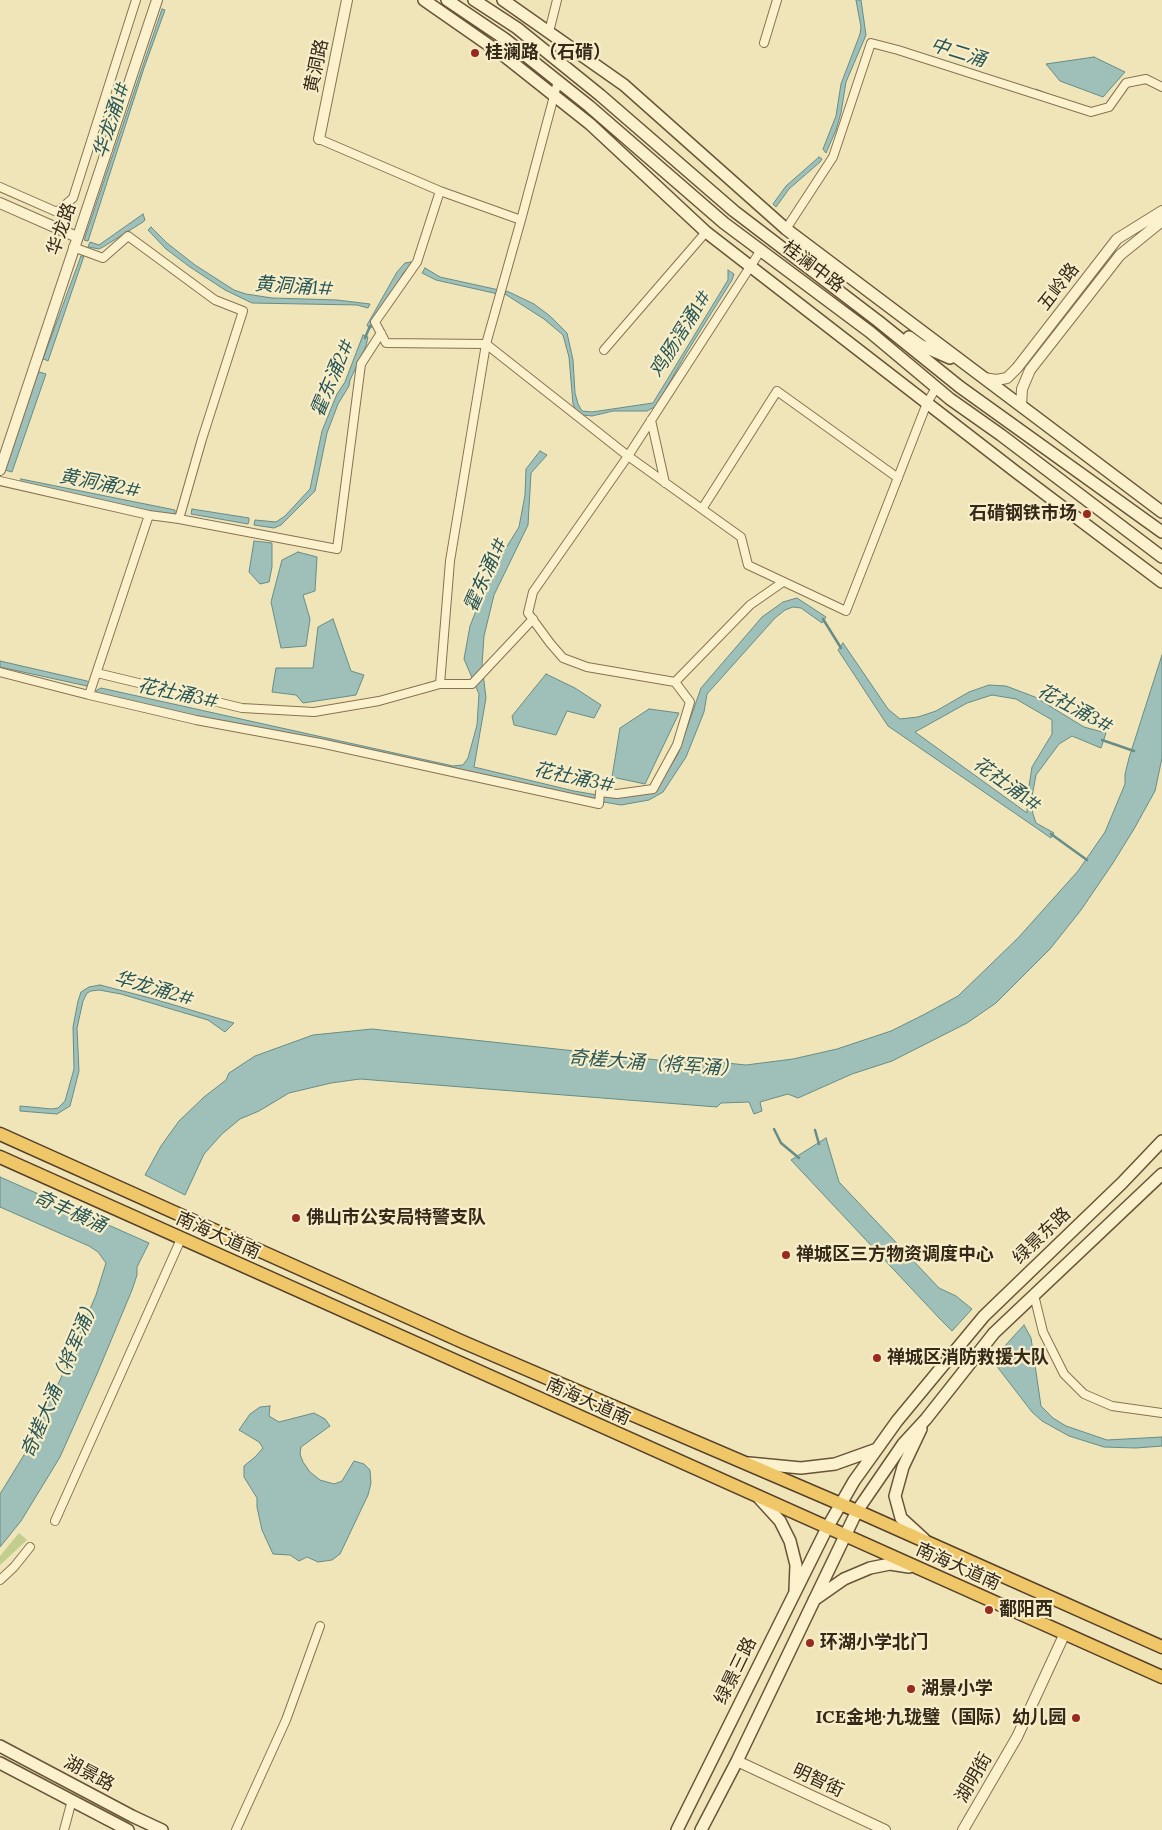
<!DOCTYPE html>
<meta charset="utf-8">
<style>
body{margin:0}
canvas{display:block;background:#f0e4b9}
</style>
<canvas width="1162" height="1830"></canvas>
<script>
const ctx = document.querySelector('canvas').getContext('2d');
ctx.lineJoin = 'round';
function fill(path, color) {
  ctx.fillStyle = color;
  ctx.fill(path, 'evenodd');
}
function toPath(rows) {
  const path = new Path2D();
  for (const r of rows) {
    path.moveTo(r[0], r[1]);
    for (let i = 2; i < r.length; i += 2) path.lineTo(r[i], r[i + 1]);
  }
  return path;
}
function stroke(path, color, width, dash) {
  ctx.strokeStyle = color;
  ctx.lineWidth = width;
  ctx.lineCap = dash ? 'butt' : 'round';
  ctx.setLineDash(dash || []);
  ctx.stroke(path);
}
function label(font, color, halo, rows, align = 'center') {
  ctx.font = font + ' Lora,"Noto Sans SC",serif';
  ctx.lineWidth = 4.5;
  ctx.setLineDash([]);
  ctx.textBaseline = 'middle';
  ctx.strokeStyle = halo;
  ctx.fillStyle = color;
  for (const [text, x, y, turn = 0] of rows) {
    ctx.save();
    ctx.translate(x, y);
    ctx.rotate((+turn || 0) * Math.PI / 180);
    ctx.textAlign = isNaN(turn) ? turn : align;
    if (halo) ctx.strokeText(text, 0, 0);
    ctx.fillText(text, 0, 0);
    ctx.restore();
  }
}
fill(toPath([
 [19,1533,27,1540,0,1565,0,1556]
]), '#c1ce8e');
const water = toPath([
 [856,0,861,0,866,35,846,82,841,113,836,130,826,153,823,149,836,116,841,84,860,34,861,27,856,0],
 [162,9,165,10,144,68,88,241,84,240,162,9],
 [1094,57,1125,72,1103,97,1060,81,1046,64,1094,57],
 [819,157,822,159,820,162,789,189,776,207,773,204,786,186,819,157],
 [143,214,145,220,143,222,103,247,99,249,88,247,90,242,99,245,143,214],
 [151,227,167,243,195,265,234,290,246,294,272,298,337,300,370,304,368,308,357,305,252,303,225,290,190,267,166,249,148,230,151,227],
 [81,256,84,256,48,361,46,360,43,359,81,256],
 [411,262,411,267,404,272,371,328,369,328,367,325,397,272,405,263,411,262],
 [425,268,440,277,499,290,498,294,436,280,422,273,425,268],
 [728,270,734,274,732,280,687,352,656,406,647,411,613,411,592,416,583,415,577,412,573,404,569,357,563,335,544,319,505,294,505,291,509,292,534,304,550,316,567,333,573,360,575,393,578,404,582,411,592,412,653,403,728,280,728,270],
 [363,335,368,337,366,346,350,380,349,386,338,404,327,433,315,491,281,525,274,528,254,525,255,520,276,522,285,516,310,489,322,431,337,394,345,382,363,335],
 [39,372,46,374,12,472,5,470,36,376,39,372],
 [540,451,547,455,531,473,528,525,494,595,484,636,482,665,486,698,474,767,574,791,615,798,646,793,664,777,678,754,701,688,762,617,783,602,797,598,826,617,822,623,801,608,793,607,785,610,775,618,707,694,704,712,686,757,663,792,649,800,621,805,534,790,99,695,96,693,97,690,101,688,453,766,463,765,468,758,477,725,479,694,464,659,470,626,484,591,503,553,519,527,525,495,526,469,540,451],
 [21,479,175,510,175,513,174,516,20,484,21,479],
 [192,509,249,518,249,521,248,524,191,514,192,509],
 [254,541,272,543,272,567,269,582,260,584,249,572,254,541],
 [298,552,317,557,315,591,303,595,310,619,306,646,281,648,271,602,282,560,298,552],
 [333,619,351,671,364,675,356,695,303,703,296,695,272,692,276,668,313,668,318,627,333,619],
 [843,643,888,709,900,719,918,717,936,711,969,692,989,685,1006,686,1035,697,1084,727,1106,733,1101,748,1072,736,1059,744,1036,775,1031,802,1033,814,1036,823,1054,833,1051,838,888,726,838,650,843,643],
 [992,695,1016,699,1052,720,1052,734,1032,767,1027,799,1027,813,915,732,967,703,992,695],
 [1162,655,1162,758,1155,791,1134,829,1113,863,1081,910,1050,949,996,1003,967,1023,892,1061,852,1074,798,1098,788,1094,760,1102,762,1111,754,1114,749,1102,721,1103,717,1107,360,1079,331,1083,289,1093,259,1111,240,1119,222,1134,204,1154,185,1195,145,1175,161,1146,179,1121,204,1097,226,1080,229,1073,255,1056,313,1035,372,1029,658,1060,707,1061,746,1065,793,1059,837,1049,891,1031,925,1014,958,996,1018,938,1078,871,1105,832,1125,784,1125,774,1129,758,1162,655],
 [0,661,87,681,90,683,87,686,0,667,0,661],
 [546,674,575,688,601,705,594,718,567,711,556,735,514,725,512,716,546,674],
 [649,709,679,713,645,784,612,777,620,728,649,709],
 [100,985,154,999,234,1023,225,1032,208,1020,121,994,99,990,91,991,87,993,83,1001,77,1028,79,1071,70,1106,57,1114,20,1111,20,1106,52,1109,58,1108,65,1101,74,1069,73,1027,78,1001,81,992,89,987,100,985],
 [826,1138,839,1182,939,1288,956,1296,972,1309,952,1331,940,1319,791,1160,826,1138],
 [0,1177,149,1243,137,1267,137,1275,132,1290,97,1374,60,1457,21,1521,0,1547,0,1494,24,1455,60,1380,96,1295,106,1263,98,1252,89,1246,0,1207,0,1177],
 [1024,1325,1031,1338,1041,1406,1053,1418,1066,1426,1107,1440,1162,1437,1162,1446,1136,1448,1104,1447,1069,1436,1042,1421,1032,1412,992,1360,1024,1325],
 [270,1406,269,1416,279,1422,314,1413,325,1419,330,1426,301,1447,300,1454,303,1462,310,1472,320,1480,334,1484,342,1481,354,1461,364,1464,370,1470,371,1483,368,1495,340,1554,332,1560,318,1562,307,1557,299,1561,290,1555,273,1554,262,1530,257,1507,257,1498,244,1477,244,1466,255,1457,263,1448,259,1442,239,1430,250,1414,260,1407,270,1406]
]);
fill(water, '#9ec0b9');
stroke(water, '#668d87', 1);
stroke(toPath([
 [1036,90,1046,94],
 [365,338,370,326],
 [823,619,841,648],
 [1102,740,1134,751],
 [1051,834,1087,860],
 [774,1129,781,1143,799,1158],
 [815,1130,819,1144]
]), '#668d87', 2.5);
const minor = toPath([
 [549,32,557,0],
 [764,43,777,0],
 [319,139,440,191,521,220,558,81],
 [0,187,57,212,73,198,136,0],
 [440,191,417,262,375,322,386,343,486,344,521,220],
 [786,229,833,157,871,43,898,50,1091,112,1109,107,1126,83,1146,79,1162,87],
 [73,247,103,258,128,236,215,300,243,311,202,439,179,519,149,515],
 [604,350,706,232],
 [651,420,665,483],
 [0,481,149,515,89,695,0,672],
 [702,509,777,391,898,478],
 [179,519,337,549,361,364,381,333],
 [783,582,750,605,675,682,587,667,563,658,550,643,528,613,533,592,628,456,741,537,748,565,846,611,927,403,936,388],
 [97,673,242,708,314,712,379,701,440,684,472,684,533,619],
 [440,684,450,561,486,344,628,456,761,250],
 [89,695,196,720,320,743,599,804,600,792,617,794,653,789,677,745,690,702,675,682],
 [1034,1295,1043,1332,1064,1374,1084,1394,1112,1406,1162,1413],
 [55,1521,181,1239],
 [0,1580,14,1567,30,1547],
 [64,1830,72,1800],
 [236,1830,286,1720,320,1626]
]);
const tertiary = toPath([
 [319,139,347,0],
 [0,203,77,237],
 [984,378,996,380,1007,378,1017,368,1117,239,1162,211],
 [1021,406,1022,389,1030,370,1120,255,1162,221],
 [0,470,157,0],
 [737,1761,885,1830],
 [963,1830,1017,1737,1065,1633]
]);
const secondary = toPath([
 [424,0,503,55,590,124,706,232,1016,472,1162,582],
 [447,0,505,39,589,106,724,223,870,332,950,399,1001,435,1162,557],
 [474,0,517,28,600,95,734,211,878,321,960,387,1162,532],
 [503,0,624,85,786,229,1162,512],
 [909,337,920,345,950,358],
 [921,1429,903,1467,895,1496,901,1518,924,1539],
 [749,1463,801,1468,835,1464,877,1449],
 [759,1498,780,1521,790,1541,796,1565,795,1590],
 [814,1600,844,1579,870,1568,890,1564,909,1567],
 [0,1746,132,1816,162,1830],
 [0,1763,128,1830],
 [677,1830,827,1528,854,1481,877,1449,897,1421,984,1316,1122,1183,1162,1141],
 [701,1830,737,1761,857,1511,903,1444,926,1419,994,1333,1162,1174]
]);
const trunk = toPath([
 [0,1134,463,1342,857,1511,1162,1647],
 [0,1157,1162,1677]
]);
stroke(minor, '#877353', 10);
stroke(tertiary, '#877353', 12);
stroke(secondary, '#685437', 14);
stroke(trunk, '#544029', 15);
stroke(minor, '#fbf1cd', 8);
stroke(tertiary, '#fbf1cd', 10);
stroke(secondary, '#fbf1cd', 11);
stroke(trunk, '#efc668', 12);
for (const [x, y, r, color] of [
 [475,53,5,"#992a20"],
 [1087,514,5,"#992a20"],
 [296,1218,5,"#992a20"],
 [786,1255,5,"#992a20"],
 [877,1358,5,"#992a20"],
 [989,1610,5,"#992a20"],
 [810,1643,5,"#992a20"],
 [911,1689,5,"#992a20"],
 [1076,1718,5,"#992a20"]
]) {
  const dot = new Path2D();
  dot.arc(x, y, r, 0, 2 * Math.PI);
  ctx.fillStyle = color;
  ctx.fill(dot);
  stroke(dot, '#f7eec9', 2);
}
label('bold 18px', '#352919', '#f7eec9', [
 ["桂澜路（石𬒔）",485,53],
 ["石𬒔钢铁市场",1077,514,"right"],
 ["佛山市公安局特警支队",306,1218],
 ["禅城区三方物资调度中心",796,1255],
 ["禅城区消防救援大队",887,1358],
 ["鄱阳西",999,1610],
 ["环湖小学北门",820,1643],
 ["湖景小学",921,1689],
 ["ICE金地·九珑璧（国际）幼儿园",1066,1718,"right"]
], 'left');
label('18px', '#352919', '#f7eec9', [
 ["黄洞路",317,66,-78],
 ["华龙路",62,229,-71],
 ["桂澜中路",813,267,37],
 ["五岭路",1059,287,-52],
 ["南海大道南",218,1236,24],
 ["绿景东路",1042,1236,-44],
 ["南海大道南",588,1402,24],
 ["南海大道南",958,1567,24],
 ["绿景三路",736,1671,-64],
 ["湖景路",89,1774,28],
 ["湖明街",974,1778,-60],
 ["明智街",818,1781,25]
]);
label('italic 19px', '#285556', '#f7eec9', [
 ["中二涌",958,53,17],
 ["华龙涌1#",112,120,-72],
 ["黄洞涌1#",294,287,4],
 ["鸡肠滘涌1#",681,334,-58],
 ["霍东涌2#",333,378,-67],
 ["黄洞涌2#",100,484,11],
 ["霍东涌1#",486,575,-66],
 ["花社涌3#",178,694,12],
 ["花社涌3#",1075,709,28],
 ["花社涌3#",574,778,12],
 ["花社涌1#",1007,785,36],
 ["华龙涌2#",154,989,16],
 ["奇槎大涌（将军涌）",654,1064,4],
 ["奇丰横涌",70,1212,24],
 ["奇槎大涌（将军涌）",61,1378,-67]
]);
</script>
